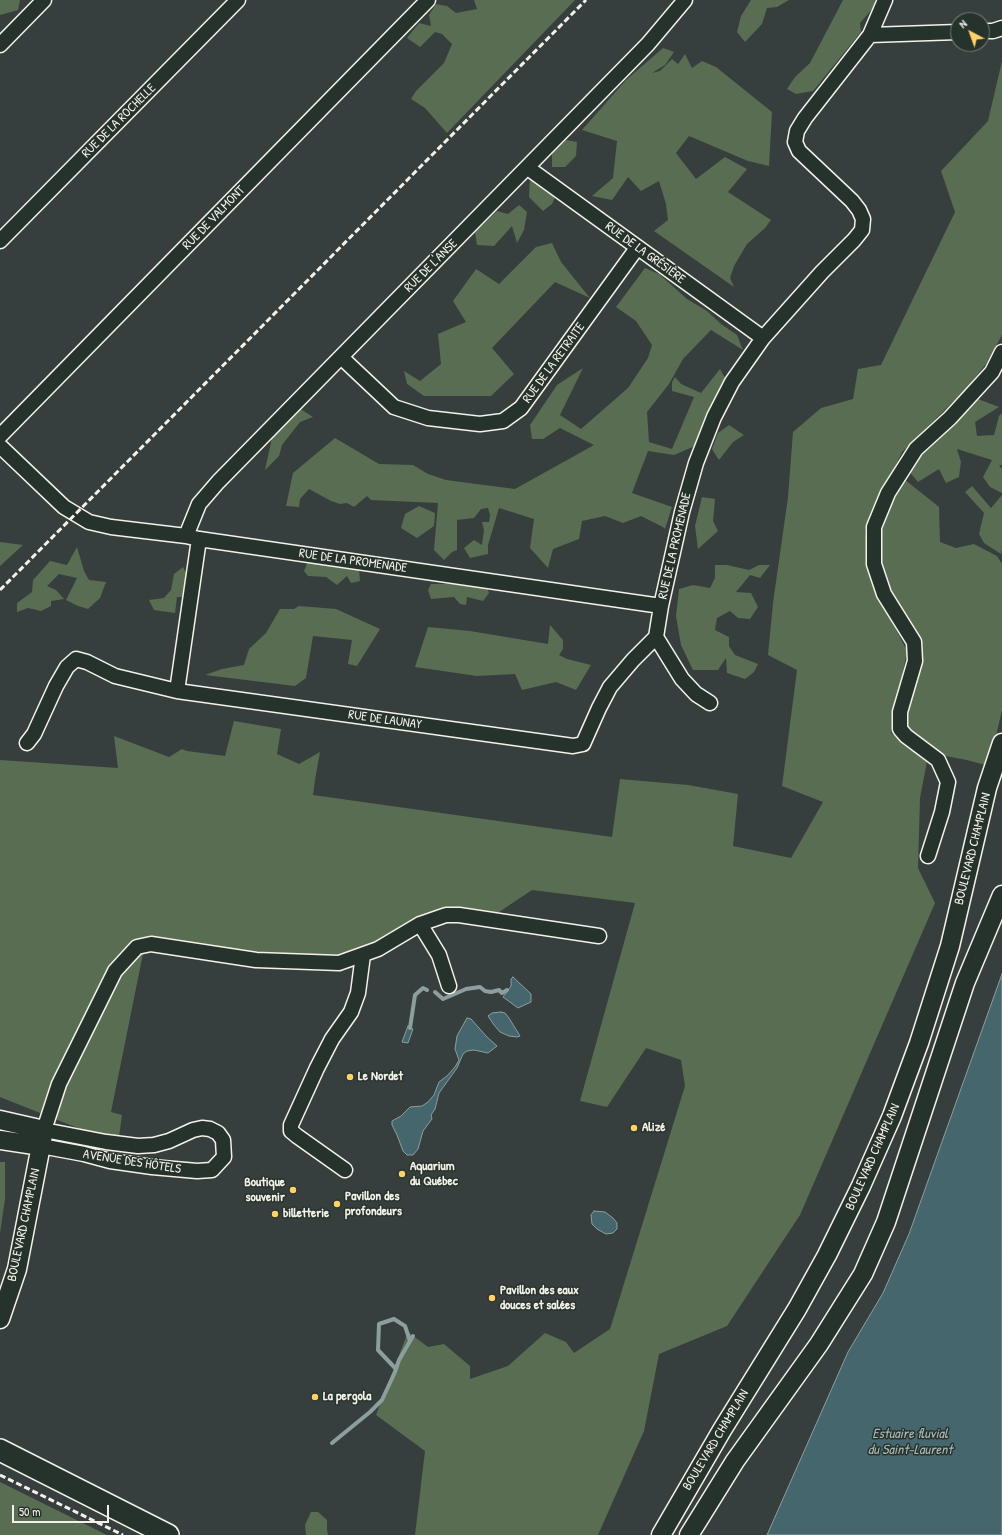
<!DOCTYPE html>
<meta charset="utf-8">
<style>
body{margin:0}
#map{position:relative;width:1002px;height:1535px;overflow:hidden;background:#373f3e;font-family:"Patrick Hand",sans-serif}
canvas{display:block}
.north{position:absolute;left:950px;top:12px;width:40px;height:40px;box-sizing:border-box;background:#26332d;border:1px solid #787f78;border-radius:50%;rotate:319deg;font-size:11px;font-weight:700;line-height:16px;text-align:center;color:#f4f1e8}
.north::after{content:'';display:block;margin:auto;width:14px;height:18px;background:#ffd166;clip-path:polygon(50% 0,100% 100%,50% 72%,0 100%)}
.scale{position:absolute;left:12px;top:1505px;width:97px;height:18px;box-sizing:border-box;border:2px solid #f4f1e8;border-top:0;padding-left:5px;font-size:12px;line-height:14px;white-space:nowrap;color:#f4f1e8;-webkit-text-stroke:3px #26332d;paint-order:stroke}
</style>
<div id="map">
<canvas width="1002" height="1535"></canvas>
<div class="north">N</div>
<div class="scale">50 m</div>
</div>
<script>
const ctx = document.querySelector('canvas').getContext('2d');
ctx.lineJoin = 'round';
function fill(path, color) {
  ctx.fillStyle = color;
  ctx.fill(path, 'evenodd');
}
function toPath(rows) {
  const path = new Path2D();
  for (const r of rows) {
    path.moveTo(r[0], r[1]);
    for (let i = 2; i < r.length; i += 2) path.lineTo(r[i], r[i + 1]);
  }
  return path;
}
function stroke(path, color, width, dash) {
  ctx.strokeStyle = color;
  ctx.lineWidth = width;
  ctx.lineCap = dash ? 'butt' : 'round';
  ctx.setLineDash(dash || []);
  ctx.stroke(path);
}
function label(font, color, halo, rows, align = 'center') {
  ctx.font = font + ' "Patrick Hand",sans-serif';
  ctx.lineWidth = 3;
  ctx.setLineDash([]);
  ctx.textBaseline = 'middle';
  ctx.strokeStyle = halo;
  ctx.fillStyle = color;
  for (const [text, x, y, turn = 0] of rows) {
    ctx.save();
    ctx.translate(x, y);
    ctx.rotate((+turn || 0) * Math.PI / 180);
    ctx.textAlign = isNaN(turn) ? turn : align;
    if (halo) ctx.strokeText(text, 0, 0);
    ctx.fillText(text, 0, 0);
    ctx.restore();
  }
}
fill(toPath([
 [0,0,20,0,18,10,0,15],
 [474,0,575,0,447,133,425,108,411,99,416,91,444,63,452,44,442,34,435,32,420,47,407,38,419,23,431,26,429,15,436,4,447,6,456,13,477,9],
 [751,0,789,0,777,7,767,8,762,24,745,42,737,32,741,16],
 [843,0,875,0,874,7,860,23,861,32,813,91,796,94,787,89,795,77,810,63],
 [663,48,674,52,665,65,652,73,660,71,672,59,678,64,685,54,692,68,702,61,716,67,772,112,769,166,748,161,689,136,676,153,696,179,725,157,747,169,728,192,771,220,765,228,747,244,734,266,730,278,734,287,654,231,668,220,666,204,659,181,641,191,628,177,612,200,592,196,613,178,617,141,582,130,626,80],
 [1002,61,1002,335,986,364,966,389,902,452,865,530,871,580,907,651,891,733,927,761,920,798,918,868,935,903,800,1215,727,1326,659,1354,644,1431,598,1535,415,1535,425,1451,376,1415,408,1332,428,1347,444,1344,470,1366,470,1379,508,1366,545,1333,566,1342,574,1353,610,1329,685,1086,681,1060,646,1048,607,1107,580,1101,635,903,532,890,496,914,442,912,326,965,146,939,111,1112,122,1115,118,1144,0,1097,0,760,118,768,114,736,169,757,182,749,187,751,225,756,234,721,281,729,277,754,299,764,320,752,315,780,313,795,612,837,620,779,688,785,738,794,733,846,791,858,823,802,782,786,797,670,768,655,773,603,788,497,793,432,821,408,853,399,858,369,881,365,955,212,941,171,988,121],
 [566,140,577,142,576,156,565,167,552,167,552,153],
 [547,173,561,184,552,204,543,211,529,197,530,178],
 [519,205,527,212,524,230,517,243,512,226,494,246,477,245,475,232,497,211,508,214],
 [552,243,561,262,590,298,555,282,492,348,514,374,491,396,424,396,407,384,404,371,420,381,441,364,438,334,466,322,453,301,476,269,499,284,536,247],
 [645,268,659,274,687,299,707,311,721,324,737,335,743,350,711,330,683,359,669,384,647,412,649,442,672,449,694,397,672,391,672,382,675,377,681,384,701,393,720,369,729,385,707,412,695,446,674,455,648,451,632,493,672,507,665,529,663,527,641,516,623,523,605,516,582,521,579,539,553,549,548,568,530,548,534,519,499,508,488,545,488,554,470,558,464,548,474,540,482,545,484,530,482,522,489,522,490,515,488,508,481,509,474,518,457,520,457,550,452,552,444,560,434,550,438,503,371,500,367,496,354,507,347,503,340,504,331,501,309,489,300,499,299,507,286,506,293,473,335,438,379,464,413,465,428,474,446,480,515,489,594,445,560,428,543,439,532,439,530,425,557,385,583,368,560,415,581,429,628,388,648,358,652,345,636,321,616,307],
 [978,399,999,407,975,422,977,436,994,435,999,416,1002,413,1002,465,999,465,1002,469,1002,493,990,487,983,477,992,460,957,449,961,462,959,477,946,483,939,469,918,482,908,470,923,450],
 [299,408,313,417,300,422,282,445,279,456,265,470,273,433],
 [729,425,744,435,733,442,719,460,712,449,718,433],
 [904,479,939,507,940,542,956,548,974,544,997,556,1002,564,1002,710,989,766,967,760,940,755,906,728,908,701,918,671,922,640,900,610,878,561,879,529,891,496],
 [972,486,991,508,1002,495,1002,549,1001,554,984,543,979,534,984,513,965,492],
 [702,497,715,499,713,521,718,531,698,549,695,526],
 [419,506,435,513,434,526,417,538,401,528,405,514],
 [0,542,23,545,0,566],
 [77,547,84,571,89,580,106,582,100,598,88,609,78,606,66,600,77,578,59,574,47,586,56,590,64,599,51,601,51,606,41,611,28,608,17,612,17,603,32,592,33,580,50,561,67,565],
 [336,559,359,569,360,581,351,583,347,576,337,585,326,577,308,576,304,571,308,561,323,565],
 [715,565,727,565,749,570,759,565,770,565,760,578,750,575,736,592,751,593,758,607,750,619,738,618,730,611,717,618,715,630,729,637,729,646,735,655,758,664,754,672,745,679,727,673,726,658,718,670,693,670,681,645,676,616,679,589,693,585,710,588,715,578],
 [183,567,189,579,186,597,177,597,175,613,154,610,149,600,164,598,171,590,174,574],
 [455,569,470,571,470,584,486,585,489,593,483,601,467,597,466,605,460,604,454,597,431,599,428,590,431,584,447,584],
 [299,606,336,609,380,629,357,666,348,664,352,640,313,636,306,678,295,686,205,675,222,669,244,665,249,649,266,633,280,609,294,609],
 [550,625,563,640,563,649,559,655,567,659,591,665,576,690,556,682,522,690,515,674,477,676,415,667,428,627,470,631,548,644],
 [0,1162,5,1162,5,1199,0,1233],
 [0,1482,107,1535,0,1535],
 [311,1512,318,1512,327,1520,327,1530,328,1535,306,1535,305,1525]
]), '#586d51');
const water = toPath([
 [1002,974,1002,1535,767,1535,848,1352,883,1293,909,1234,1002,974],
 [513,977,531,994,531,1002,518,1008,503,997,511,986,511,979,513,977],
 [501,1012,505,1013,509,1018,520,1036,517,1037,509,1036,500,1032,494,1025,488,1016,492,1013,501,1012],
 [467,1018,471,1019,487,1037,497,1046,488,1053,474,1050,467,1051,463,1054,457,1068,439,1093,435,1109,431,1115,432,1119,423,1131,418,1149,413,1155,407,1155,403,1151,397,1135,392,1125,392,1121,401,1116,410,1107,422,1106,428,1102,434,1095,439,1082,447,1076,455,1067,459,1060,455,1049,457,1036,467,1018],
 [408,1026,413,1029,408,1043,402,1042,408,1026],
 [594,1211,605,1212,613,1218,617,1223,617,1229,613,1233,606,1234,597,1229,592,1224,591,1215,594,1211]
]);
fill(water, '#46666d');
stroke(water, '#8c9e9e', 1);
stroke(toPath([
 [435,992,443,999,466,989,480,987,485,991,491,992,499,990,502,993,507,990],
 [410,1028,415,995,423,988,427,990],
 [396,1369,378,1350,379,1324,394,1319,405,1326,410,1341],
 [332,1443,370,1412,382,1400,395,1372,399,1360,413,1336]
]), '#8c9e9e', 4);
const minor = toPath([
 [982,31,993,31,1002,28],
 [870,35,885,0],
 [0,45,44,0],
 [528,168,763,338],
 [0,241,238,0],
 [341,357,394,407,428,418,480,424,503,421,521,408,637,248],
 [0,436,428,0],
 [0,446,64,507,89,522,111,527,186,536,199,539,661,606,682,512,696,463,714,417,732,382,763,338,822,272,854,240,862,230,863,219,859,210,852,201,799,151,795,142,797,131,805,118,870,35,958,32],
 [186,536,199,504,218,482,648,44,685,0],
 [199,539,177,691,573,746,583,744,599,708,610,687,633,660,656,637,661,606],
 [656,637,682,679,696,694,710,703],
 [27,743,34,734,56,686,67,667,76,659,87,662,115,676,177,691],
 [928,856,942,812,948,782,938,760,906,736,900,729,900,712,915,661,914,642,884,594,874,564,874,527,888,493,916,449,950,418,992,372,1002,352],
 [420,924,439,955,449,986],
 [41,1146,84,1154,110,1161,152,1167,197,1171,212,1170,224,1157,223,1140,218,1133,210,1129,202,1128,193,1130,169,1141,154,1145,138,1146,106,1142,44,1130,59,1084,115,971,137,947,151,944,256,960,339,963,378,949,420,924,446,915,459,915,599,936],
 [345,1170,297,1136,291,1131,291,1125,317,1068,332,1039,351,1012,358,993,363,955]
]);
const major = toPath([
 [0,1120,44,1130,17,1269,0,1319],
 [0,1140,41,1146],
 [661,1535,722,1430,797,1309,827,1255,861,1186,892,1116,919,1043,950,946,987,788,1002,743],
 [689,1535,735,1461,819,1344,863,1274,886,1222,965,983,1002,895]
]);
const highway = toPath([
 [0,1450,168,1535]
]);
stroke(minor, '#f4f1e8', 17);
stroke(major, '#f4f1e8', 21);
stroke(highway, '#f4f1e8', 24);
stroke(minor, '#26332d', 14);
stroke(major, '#26332d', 18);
stroke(highway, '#26332d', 21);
stroke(toPath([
 [0,590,586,0],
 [0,1475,123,1535]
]), '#f4f1e8', 3, [6, 3]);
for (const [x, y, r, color] of [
 [350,1077,4,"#ffd166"],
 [634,1128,4,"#ffd166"],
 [402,1174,4,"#ffd166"],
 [293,1190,4,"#ffd166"],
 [337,1204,4,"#ffd166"],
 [275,1214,4,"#ffd166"],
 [492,1298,4,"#ffd166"],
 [315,1397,4,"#ffd166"]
]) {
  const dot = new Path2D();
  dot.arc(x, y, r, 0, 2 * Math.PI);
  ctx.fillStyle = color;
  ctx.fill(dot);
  stroke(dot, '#26332d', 1.5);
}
label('13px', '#f4f1e8', '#26332d', [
 ["RUE DE LA ROCHELLE",119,121,-45],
 ["RUE DE VALMONT",214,218,-46],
 ["RUE DE LA GRÉSIÈRE",645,253,36],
 ["RUE DE L'ANSE",431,266,-45],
 ["RUE DE LA RETRAITE",554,363,-54],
 ["RUE DE LA PROMENADE",675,546,-77],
 ["RUE DE LA PROMENADE",353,561,8],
 ["RUE DE LAUNAY",385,720,8],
 ["BOULEVARD CHAMPLAIN",973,849,-76],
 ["BOULEVARD CHAMPLAIN",873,1157,-66],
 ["AVENUE DES HÔTELS",132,1162,9],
 ["BOULEVARD CHAMPLAIN",24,1225,-78],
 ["BOULEVARD CHAMPLAIN",716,1440,-59]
]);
label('bold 13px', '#f4f1e8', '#26332d', [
 ["Le Nordet",358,1077],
 ["Alizé",642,1128],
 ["Aquarium",410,1167],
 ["du Québec",410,1182],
 ["Boutique",285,1183,"right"],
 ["souvenir",285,1198,"right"],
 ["Pavillon des",345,1197],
 ["profondeurs",345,1212],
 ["billetterie",283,1214],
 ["Pavillon des eaux",500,1291],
 ["douces et salées",500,1306],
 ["La pergola",323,1397]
], 'left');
label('italic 14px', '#aeb9b7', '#26332d', [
 ["Estuaire fluvial",910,1434],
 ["du Saint-Laurent",910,1450]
]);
</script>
